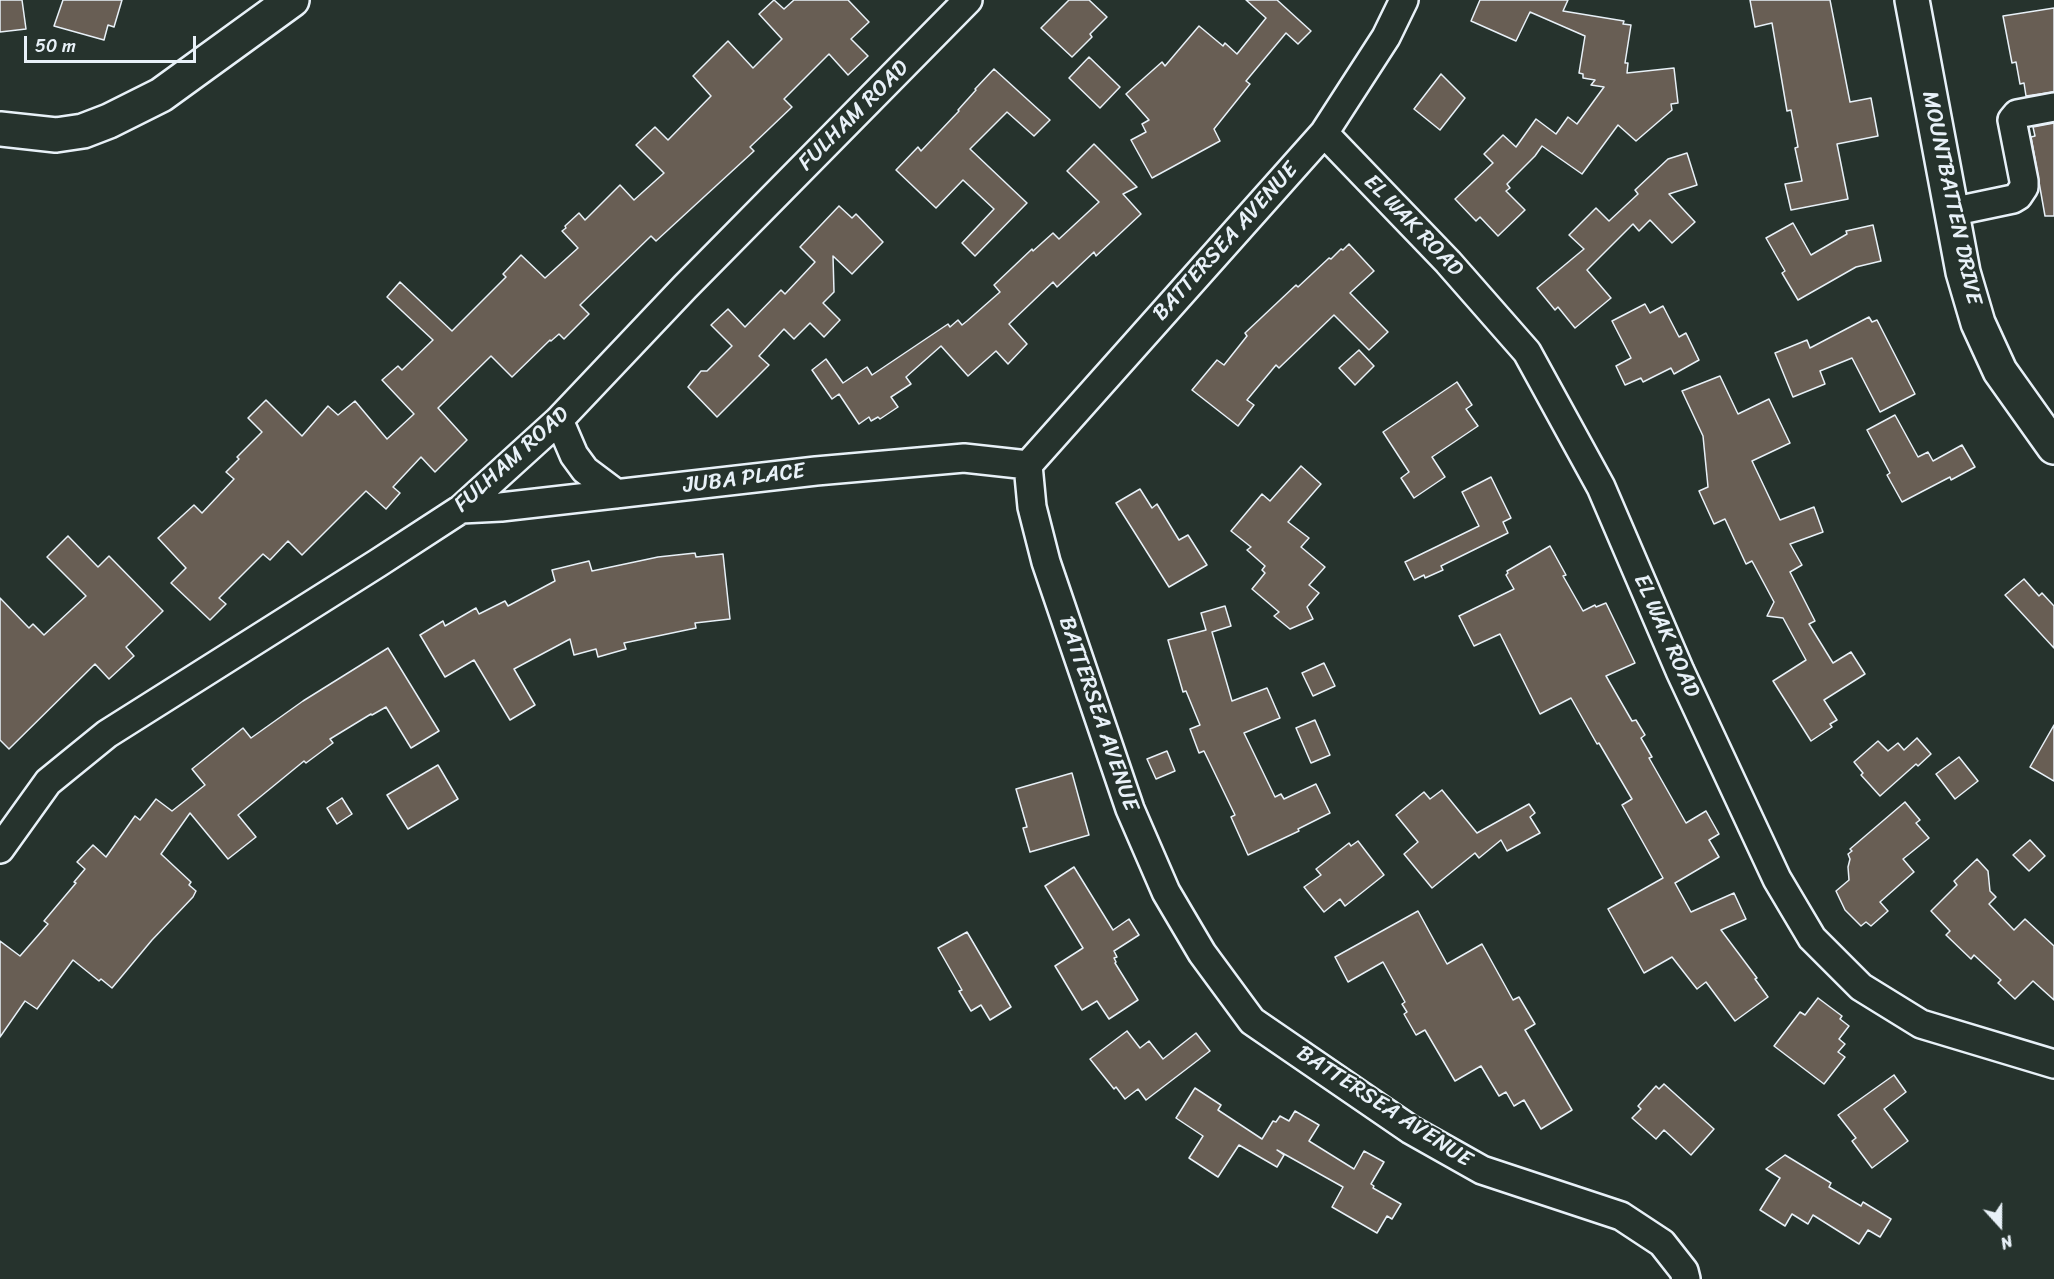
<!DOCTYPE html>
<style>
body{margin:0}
#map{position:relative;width:2054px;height:1279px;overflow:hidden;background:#26332d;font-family:Sriracha,sans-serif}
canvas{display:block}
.north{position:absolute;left:1970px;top:1195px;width:60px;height:60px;-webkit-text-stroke:4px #26332d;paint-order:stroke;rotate:159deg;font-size:16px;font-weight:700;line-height:24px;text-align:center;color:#e8f1f8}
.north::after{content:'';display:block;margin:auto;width:21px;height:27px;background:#e8f1f8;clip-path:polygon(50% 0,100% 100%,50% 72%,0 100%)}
.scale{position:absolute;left:24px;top:36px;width:172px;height:27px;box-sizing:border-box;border:3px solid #e8f1f8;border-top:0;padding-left:8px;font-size:18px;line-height:21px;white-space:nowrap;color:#e8f1f8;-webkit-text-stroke:4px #26332d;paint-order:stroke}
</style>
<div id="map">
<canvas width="2054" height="1279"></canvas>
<div class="north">N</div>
<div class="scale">50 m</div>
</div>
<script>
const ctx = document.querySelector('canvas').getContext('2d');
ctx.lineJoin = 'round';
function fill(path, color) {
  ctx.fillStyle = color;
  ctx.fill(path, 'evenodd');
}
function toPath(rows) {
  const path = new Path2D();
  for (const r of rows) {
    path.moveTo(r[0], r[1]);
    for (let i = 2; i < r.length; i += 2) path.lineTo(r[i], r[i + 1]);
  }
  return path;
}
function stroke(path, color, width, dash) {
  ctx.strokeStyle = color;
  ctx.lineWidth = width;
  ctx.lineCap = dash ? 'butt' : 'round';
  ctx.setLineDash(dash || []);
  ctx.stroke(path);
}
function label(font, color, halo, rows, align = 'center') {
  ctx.font = font + ' Sriracha,sans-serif';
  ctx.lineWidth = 4.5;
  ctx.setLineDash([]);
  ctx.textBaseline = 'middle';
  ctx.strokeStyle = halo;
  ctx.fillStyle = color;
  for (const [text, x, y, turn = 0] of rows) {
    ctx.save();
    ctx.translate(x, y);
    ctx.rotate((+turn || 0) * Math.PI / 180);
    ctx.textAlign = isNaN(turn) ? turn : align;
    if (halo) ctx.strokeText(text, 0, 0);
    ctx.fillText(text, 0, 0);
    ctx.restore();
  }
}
const building = toPath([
 [0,0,22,0,26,29,0,32,0,0],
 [63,0,122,0,114,27,108,25,104,40,54,26,63,0],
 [774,0,784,9,794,0,848,0,869,22,851,39,868,56,848,75,829,54,784,99,792,107,750,147,754,151,656,241,651,236,580,305,589,314,564,339,559,334,551,341,550,340,512,377,491,356,438,408,467,440,435,472,421,457,393,487,400,493,386,509,366,491,302,555,288,541,270,560,263,554,219,598,226,604,210,620,171,583,186,568,158,538,194,505,202,513,234,479,226,472,239,459,237,457,262,432,248,418,266,400,302,436,328,406,338,415,355,401,387,439,414,414,382,380,398,366,402,370,433,340,387,297,400,282,452,331,506,277,503,274,521,255,545,278,578,248,562,231,566,228,565,226,579,213,585,220,620,185,634,200,664,173,636,145,655,127,668,140,711,96,693,76,728,41,753,68,782,39,759,14,774,0],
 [1069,0,1089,0,1107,17,1090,34,1092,37,1072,57,1041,28,1069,0],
 [1246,0,1277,0,1311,31,1298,44,1286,33,1246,81,1250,84,1214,129,1220,141,1152,178,1131,140,1146,132,1142,124,1149,120,1126,94,1162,62,1165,66,1199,26,1223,46,1225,43,1237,54,1266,18,1246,0],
 [1480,0,1568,0,1563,11,1624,21,1623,24,1631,25,1625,63,1628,63,1627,73,1674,68,1678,103,1671,104,1672,110,1636,141,1618,125,1582,174,1542,146,1535,156,1507,184,1510,188,1506,191,1525,210,1498,236,1480,217,1476,221,1455,199,1493,163,1484,154,1503,135,1516,147,1536,119,1556,134,1568,117,1577,124,1604,87,1591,85,1595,80,1583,78,1583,74,1579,73,1585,36,1530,12,1516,41,1471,21,1480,0],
 [1750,0,1830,0,1850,102,1871,98,1878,136,1837,144,1848,199,1791,210,1785,184,1802,181,1795,148,1798,147,1791,110,1787,111,1772,23,1755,27,1750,0],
 [2054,8,2054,92,2026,96,2024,83,2020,84,2016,62,2012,63,2003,16,2054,8],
 [1089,57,1120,87,1100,108,1069,78,1089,57],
 [994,69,1050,120,1034,136,1007,112,970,149,1027,203,975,256,962,243,994,209,963,180,936,208,896,170,918,147,921,151,959,111,958,110,976,90,975,89,994,69],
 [1441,74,1465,98,1440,130,1414,109,1441,74],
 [2054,123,2054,216,2045,216,2031,137,2035,136,2033,127,2054,123],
 [1094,144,1137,187,1123,194,1141,214,1096,256,1094,252,1057,287,1053,282,1009,324,1027,344,1008,364,996,351,968,376,941,346,906,377,911,384,891,397,898,407,880,419,878,417,871,421,869,417,859,424,839,394,832,399,812,370,826,359,843,383,867,367,872,375,948,324,950,327,958,320,962,325,967,321,1000,292,994,285,1032,249,1033,251,1053,233,1059,239,1099,202,1067,171,1094,144],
 [1687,153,1697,185,1669,194,1695,222,1672,243,1650,220,1639,231,1633,224,1587,270,1611,298,1575,328,1558,307,1555,310,1537,288,1584,249,1569,235,1596,208,1609,221,1638,194,1635,190,1668,159,1687,153],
 [839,206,852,218,856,214,883,242,852,274,833,256,834,292,823,303,840,320,824,337,810,323,794,339,784,329,759,356,769,365,717,417,688,387,701,371,707,371,732,346,711,325,728,309,745,327,781,290,785,294,815,262,800,247,839,206],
 [1793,223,1811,255,1847,234,1846,231,1873,225,1881,261,1856,267,1798,300,1782,273,1785,271,1766,238,1793,223],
 [1349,244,1374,271,1350,293,1388,332,1369,350,1334,315,1279,368,1276,365,1247,400,1254,405,1238,426,1192,390,1217,360,1224,365,1247,336,1245,333,1296,285,1298,287,1329,258,1331,259,1341,249,1343,250,1349,244],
 [1645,304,1650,313,1663,306,1679,337,1686,333,1699,360,1674,374,1671,368,1643,382,1641,378,1625,385,1616,366,1631,358,1612,321,1645,304],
 [1869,317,1872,322,1877,320,1915,394,1880,412,1852,358,1820,371,1825,384,1793,397,1775,353,1807,340,1810,348,1869,317],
 [1359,350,1374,366,1355,385,1339,368,1359,350],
 [1720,376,1738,414,1769,399,1790,443,1752,461,1780,520,1814,507,1823,532,1790,544,1802,565,1790,572,1815,621,1809,624,1833,663,1851,652,1865,674,1824,700,1837,720,1830,724,1832,727,1811,741,1773,681,1806,660,1783,618,1767,616,1774,602,1752,561,1746,564,1725,519,1714,524,1699,491,1708,487,1703,436,1682,391,1720,376],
 [1457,382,1472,405,1466,409,1478,426,1432,457,1445,477,1414,498,1401,478,1409,472,1383,432,1457,382],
 [1895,415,1918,457,1928,452,1933,461,1962,445,1975,467,1951,480,1950,477,1902,502,1887,475,1890,473,1867,430,1895,415],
 [1301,466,1321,484,1288,522,1309,538,1301,547,1325,567,1309,585,1319,593,1307,607,1313,619,1290,629,1274,616,1279,612,1252,589,1265,573,1262,570,1265,566,1247,550,1251,547,1231,531,1262,494,1270,501,1301,466],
 [1491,477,1511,518,1503,522,1508,533,1441,566,1443,570,1425,578,1424,575,1414,580,1405,562,1479,526,1462,492,1491,477],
 [1140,489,1152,508,1157,504,1179,540,1188,535,1207,565,1169,587,1116,503,1140,489],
 [68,536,98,567,109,556,163,611,126,647,134,656,109,679,95,664,9,749,0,740,0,598,29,628,33,624,44,635,86,596,47,557,68,536],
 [1550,546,1566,575,1563,576,1583,611,1595,605,1596,607,1606,603,1635,663,1606,676,1632,721,1636,720,1645,735,1641,738,1652,757,1649,758,1686,823,1706,811,1719,834,1709,840,1719,857,1675,883,1691,912,1734,893,1746,919,1721,930,1757,978,1755,979,1768,997,1735,1021,1706,982,1697,989,1672,957,1644,973,1608,909,1663,878,1622,805,1632,799,1599,743,1597,744,1571,698,1540,714,1500,634,1474,646,1459,616,1514,589,1506,575,1508,573,1507,571,1550,546],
 [695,553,696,557,723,554,730,619,695,623,696,628,624,643,626,649,598,657,596,649,574,655,570,639,514,669,535,705,510,720,474,660,445,677,420,635,443,621,445,626,476,608,479,614,505,601,508,606,555,581,552,570,589,561,592,571,658,557,695,553],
 [2024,579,2039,596,2042,593,2054,606,2054,648,2005,595,2024,579],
 [1225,606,1231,626,1212,632,1232,701,1267,688,1280,718,1244,733,1275,797,1281,794,1284,799,1316,784,1330,813,1298,829,1299,831,1248,855,1231,817,1235,815,1204,751,1199,753,1190,729,1200,725,1186,691,1183,692,1168,640,1206,630,1201,613,1225,606],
 [388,648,439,731,411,748,386,707,372,715,371,714,330,739,333,743,306,763,304,761,238,815,256,837,228,859,190,813,161,854,191,882,189,885,196,891,193,897,152,940,112,988,101,979,99,981,73,960,37,1009,25,1001,0,1037,0,941,20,956,48,924,44,921,76,883,74,882,85,869,77,862,93,845,106,857,135,816,140,820,156,799,172,811,205,785,192,769,243,728,251,738,303,701,388,648],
 [1324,663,1335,686,1313,696,1302,673,1324,663],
 [1315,720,1330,755,1311,763,1296,728,1315,720],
 [2054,725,2054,781,2030,767,2054,725],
 [1917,738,1931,754,1918,766,1916,764,1880,796,1861,775,1863,773,1854,762,1878,741,1888,751,1898,743,1904,750,1917,738],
 [1167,751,1175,771,1156,779,1147,759,1167,751],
 [1959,757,1978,781,1955,799,1936,774,1959,757],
 [438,765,458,799,408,829,387,795,438,765],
 [1072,773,1089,835,1030,852,1023,828,1027,827,1016,789,1072,773],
 [1442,790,1477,833,1529,804,1535,813,1530,817,1540,833,1507,851,1501,840,1479,858,1475,853,1432,888,1404,854,1418,842,1396,815,1424,792,1430,799,1442,790],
 [342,798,352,814,337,824,327,808,342,798],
 [1905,802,1920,820,1916,823,1929,838,1903,859,1914,872,1880,902,1888,911,1871,926,1866,922,1861,926,1845,910,1836,891,1849,880,1848,867,1850,859,1848,854,1852,851,1850,849,1905,802],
 [2030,840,2045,856,2029,871,2013,855,2030,840],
 [1358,841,1384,875,1345,906,1340,899,1324,912,1304,887,1321,875,1316,869,1349,843,1351,846,1358,841],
 [1977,859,1988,871,1990,891,1996,897,1989,904,2014,930,2025,919,2054,946,2054,1000,2033,981,2015,999,1998,983,2001,980,1974,955,1971,959,1946,935,1950,931,1931,911,1957,885,1954,881,1977,859],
 [1074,867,1113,930,1129,919,1139,935,1114,951,1117,957,1114,958,1116,962,1115,963,1138,1000,1109,1019,1097,1001,1082,1010,1055,966,1083,948,1045,886,1074,867],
 [1418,911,1447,964,1482,944,1513,1000,1519,997,1535,1024,1525,1030,1572,1110,1541,1129,1524,1100,1514,1106,1506,1092,1499,1096,1481,1066,1455,1081,1425,1030,1416,1035,1404,1014,1407,1012,1402,1004,1405,1002,1383,962,1348,982,1335,957,1418,911],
 [967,932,1011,1007,990,1020,981,1005,971,1011,959,991,962,990,938,948,967,932],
 [1818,998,1842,1016,1840,1019,1849,1026,1839,1039,1845,1044,1838,1052,1845,1057,1824,1084,1774,1046,1800,1012,1805,1015,1818,998],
 [1127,1031,1140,1048,1149,1041,1163,1059,1196,1033,1210,1051,1146,1100,1138,1089,1125,1099,1116,1087,1114,1089,1090,1059,1127,1031],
 [1894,1075,1906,1092,1884,1109,1908,1141,1872,1168,1852,1141,1856,1138,1838,1115,1894,1075],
 [1664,1084,1714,1129,1691,1155,1664,1130,1656,1139,1632,1118,1641,1109,1638,1106,1656,1086,1659,1089,1664,1084],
 [1195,1088,1221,1105,1218,1110,1262,1139,1273,1121,1276,1122,1280,1116,1289,1121,1295,1111,1319,1125,1309,1141,1354,1169,1364,1151,1384,1162,1371,1184,1374,1186,1373,1188,1401,1204,1392,1219,1387,1216,1377,1233,1332,1207,1343,1187,1277,1150,1284,1155,1277,1167,1239,1145,1218,1177,1189,1158,1203,1136,1176,1118,1195,1088],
 [1785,1155,1831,1183,1829,1187,1861,1206,1863,1202,1891,1219,1880,1237,1868,1230,1859,1244,1813,1215,1808,1224,1792,1214,1785,1226,1760,1210,1780,1178,1766,1169,1785,1155]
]);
fill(building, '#685e54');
stroke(building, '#e8f1f8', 1.5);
const minor = toPath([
 [1404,0,1386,37,1324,133,1028,465,1032,507,1046,562,1130,809,1166,892,1202,953,1252,1021,1411,1130,1482,1170,1621,1216,1662,1243,1684,1271,1686,1279],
 [1324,133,1448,262,1527,352,1601,487,1680,671,1777,879,1812,938,1861,987,1921,1024,2054,1064],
 [1951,212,2013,199,2018,196,2024,187,2024,181,2012,120,2017,114,2054,107],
 [559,420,574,455,585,470,617,494],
 [461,509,501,507,816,471,964,458,1028,465],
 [0,849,48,782,107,734,378,563,461,509,559,420,685,287,968,0]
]);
const major = toPath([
 [1912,0,1963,272,1978,323,2000,371,2054,447],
 [0,129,56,135,83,131,109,121,161,95,292,0]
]);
stroke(minor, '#e8f1f8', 32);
stroke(major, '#e8f1f8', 38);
stroke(minor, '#26332d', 27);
stroke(major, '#26332d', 33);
label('22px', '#e8f1f8', '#26332d', [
 ["FULHAM ROAD",854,116,-45],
 ["MOUNTBATTEN DRIVE",1951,198,78],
 ["EL WAK ROAD",1413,226,46],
 ["BATTERSEA AVENUE",1226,242,-48],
 ["FULHAM ROAD",512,460,-42],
 ["JUBA PLACE",744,479,-7],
 ["EL WAK ROAD",1666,636,66],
 ["BATTERSEA AVENUE",1098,714,71],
 ["BATTERSEA AVENUE",1384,1107,33]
]);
</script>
